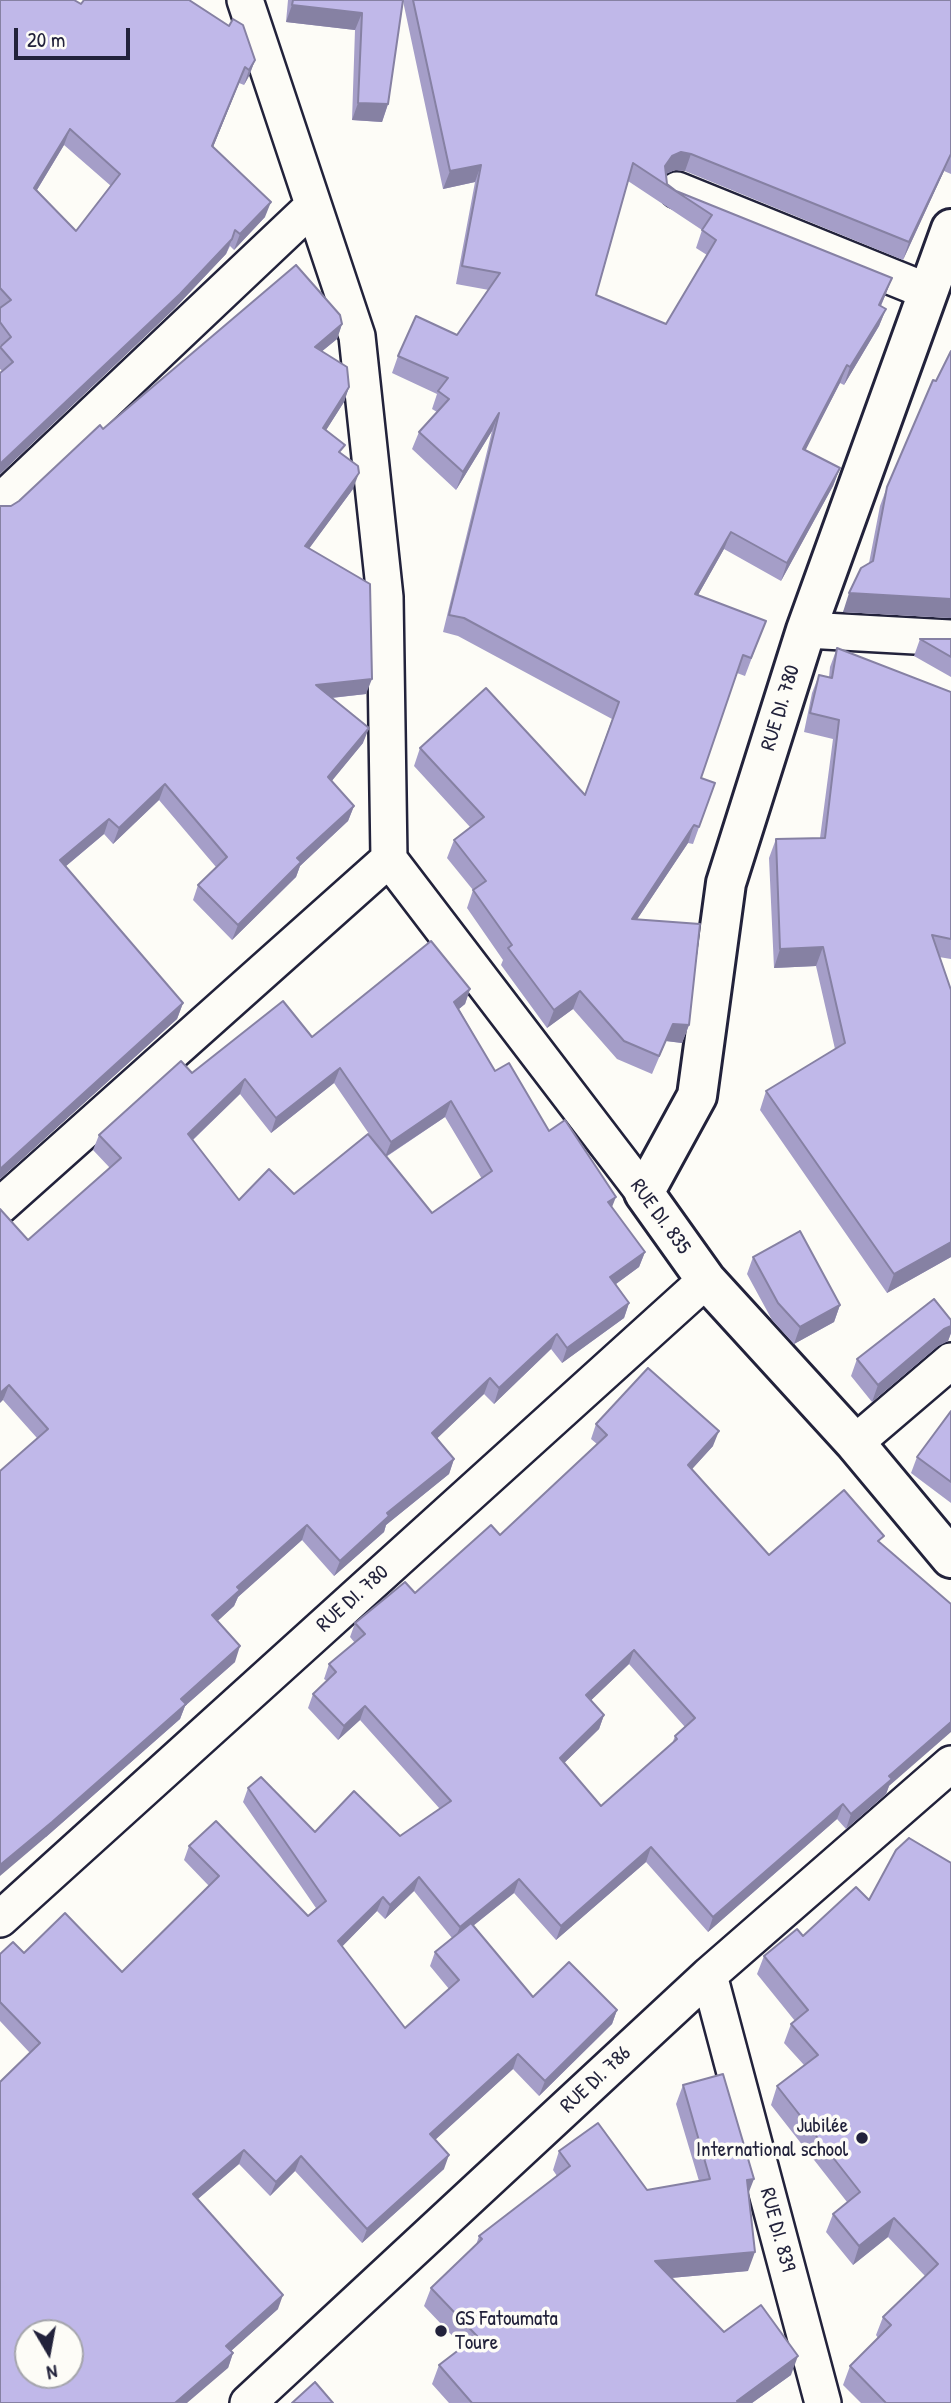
<!DOCTYPE html>
<meta charset="utf-8">
<style>
body{margin:0}
#map{position:relative;width:951px;height:2403px;overflow:hidden;background:#fdfcf7;font-family:"Patrick Hand",sans-serif}
canvas{display:block}
.north{position:absolute;left:14px;top:2319px;width:70px;height:70px;box-sizing:border-box;background:#fdfcf7;border:2px solid #a5a5ac;border-radius:50%;rotate:170deg;font-size:19px;font-weight:700;line-height:28px;text-align:center;color:#22223b}
.north::after{content:'';display:block;margin:auto;width:24px;height:32px;background:#22223b;clip-path:polygon(50% 0,100% 100%,50% 72%,0 100%)}
.scale{position:absolute;left:14px;top:28px;width:116px;height:32px;box-sizing:border-box;border:4px solid #22223b;border-top:0;padding-left:9px;font-size:21px;line-height:24px;white-space:nowrap;color:#22223b;-webkit-text-stroke:5px #fdfcf7;paint-order:stroke}
</style>
<div id="map">
<canvas width="951" height="2403"></canvas>
<div class="north">N</div>
<div class="scale">20 m</div>
</div>
<script>
const ctx = document.querySelector('canvas').getContext('2d');
ctx.lineJoin = 'round';
function toPath(rows) {
  const path = new Path2D();
  for (const r of rows) {
    path.moveTo(r[0], r[1]);
    for (let i = 2; i < r.length; i += 2) path.lineTo(r[i], r[i + 1]);
  }
  return path;
}
function stroke(path, color, width, dash) {
  ctx.strokeStyle = color;
  ctx.lineWidth = width;
  ctx.lineCap = dash ? 'butt' : 'round';
  ctx.setLineDash(dash || []);
  ctx.stroke(path);
}
function fill(path, color) {
  ctx.fillStyle = color;
  ctx.fill(path, 'evenodd');
}
function label(font, color, halo, rows, align = 'center') {
  ctx.font = font + ' "Patrick Hand",sans-serif';
  ctx.lineWidth = 7;
  ctx.setLineDash([]);
  ctx.textBaseline = 'middle';
  ctx.strokeStyle = halo;
  ctx.fillStyle = color;
  for (const [text, x, y, turn = 0] of rows) {
    ctx.save();
    ctx.translate(x, y);
    ctx.rotate((+turn || 0) * Math.PI / 180);
    ctx.textAlign = isNaN(turn) ? turn : align;
    if (halo) ctx.strokeText(text, 0, 0);
    ctx.fillText(text, 0, 0);
    ctx.restore();
  }
}
const street = toPath([
 [677,190,929,292],
 [0,502,313,206],
 [806,630,951,638],
 [389,859,644,1193],
 [0,1206,389,859,385,597,357,336,245,0],
 [855,1443,951,1361],
 [0,1919,706,1280],
 [709,1975,823,2403],
 [248,2403,709,1975,951,1764]
]);
const secondary = toPath([
 [951,229,806,630,726,883,697,1096,644,1193,706,1280,855,1443,951,1558]
]);
stroke(street, '#22223b', 40);
stroke(secondary, '#22223b', 44);
stroke(street, '#fdfcf7', 35);
stroke(secondary, '#fdfcf7', 38);
fill(toPath([
 [0,0,81,4,255,60,249,76,244,85,239,83,213,147,265,217,234,250,230,246,226,254,174,309,0,474,0,373,2,371,0,369,0,347,1,346,0,345],
 [64,145,111,186,76,231,37,190],
 [288,0,951,0,951,174,944,171,903,260,685,171,675,170,666,174,667,184,676,191,892,278,881,306,886,309,879,326,844,385,840,383,805,450,840,468,833,486,781,581,724,549,698,595,759,639,745,676,737,673,701,778,715,783,693,844,688,843,637,919,689,1025,682,1043,666,1041,652,1074,617,1059,573,1009,547,1028,501,965,503,960,467,908,473,890,447,858,454,840,470,827,414,766,420,748,585,795,612,719,458,636,443,632,492,431,456,490,412,449,419,432,437,412,432,409,437,394,392,373,398,356,457,335,489,290,456,284,475,182,443,189,403,1,388,104,382,122,352,120,355,30,286,22],
 [628,181,702,230,696,248,707,255,666,324,596,295],
 [342,324,337,339,322,351,349,387,344,402,326,430,341,454,353,489,309,548,366,694,332,698,363,743,331,781,354,806,348,821,300,866,296,877,232,940,193,900,198,885,216,867,159,800,113,844,104,834,65,867,183,1003,177,1019,0,1179,11,506,19,501,103,429],
 [951,351,951,618,843,612,869,563,880,506,887,487,936,381],
 [920,639,951,639,951,677,914,656],
 [837,648,951,692,951,959,939,957,951,990,951,1257,887,1293,760,1110,766,1091,835,1049,816,966,774,968,769,858,776,839,820,838,833,739,804,732,812,693,819,675,829,677,830,667],
 [470,989,465,1004,459,1009,495,1071,549,1131,612,1208,645,1252,639,1267,616,1284,629,1303,624,1318,562,1363,551,1349,494,1404,484,1394,437,1438,454,1459,449,1474,386,1525,384,1532,334,1576,302,1540,238,1597,234,1606,217,1621,235,1662,185,1706,180,1719,46,1837,37,1438,3,1400,28,1240,110,1168,93,1150,99,1135,192,1073],
 [334,1083,376,1144,294,1194,239,1200,193,1140,240,1094,271,1133],
 [445,1117,482,1179,432,1213,386,1157],
 [753,1257,840,1305,834,1322,794,1344,772,1320,747,1274],
 [951,1320,951,1333,948,1341,938,1346,872,1402,851,1376,857,1359],
 [951,1411,951,1503,911,1473,917,1457],
 [596,1424,713,1446,692,1469,769,1555,881,1544,889,1786,886,1794,846,1829,837,1819,708,1932,646,1862,556,1940,514,1893,473,1926,533,1997,617,2010,612,2024,539,2096,513,2069,435,2140,444,2169,362,2243,295,2171,270,2196,239,2164,198,2199,278,2309,231,2351,233,2353,228,2368,30,2053,0,2021,0,1954,24,1953,122,1972,209,1886,184,1860,189,1846,308,1916,316,1908,243,1802,248,1788,315,1832,400,1836,440,1809,360,1720,338,1740,308,1708,313,1694,327,1681,324,1679,329,1664,355,1643,350,1637,355,1623,415,1593,500,1535,597,1444,591,1439],
 [629,1664,685,1727,675,1736,672,1744,601,1806,564,1763,599,1729,604,1715,591,1700],
 [414,1891,452,1938,435,1952,430,1966,449,1989,405,2028,342,1946,377,1911,385,1919],
 [909,1838,951,2403,861,2403,843,2385,850,2366,878,2338,876,2335,883,2317,925,2276,888,2237,853,2265,826,2232,833,2214,847,2202,771,2105,777,2086,804,2065,784,2043,791,2024,795,2021,757,1974,764,1956,803,1936,869,1900],
 [683,2085,749,2194,748,2271,671,2278,724,2332,791,2375,752,2403,449,2403,432,2384,439,2365,463,2347,424,2306,431,2288,476,2245,479,2236,557,2176,553,2170,559,2151,647,2190,699,2181,676,2104]
]), '#a59ec8');
fill(toPath([
 [292,5,362,13,355,30,286,22],
 [255,60,249,76,244,85,249,70],
 [245,67,239,83,207,162,212,146],
 [358,103,388,104,382,122,352,120],
 [70,129,64,145,29,203,34,188],
 [681,152,691,154,685,171,675,170,665,174,665,166,672,156],
 [951,153,944,171,903,260,909,242],
 [481,165,475,182,443,189,450,171],
 [271,202,265,217,234,250,240,234],
 [232,239,226,254,174,309,0,474,0,464],
 [892,278,885,296,873,323,879,305],
 [886,309,879,326,844,385,850,367],
 [342,324,337,339,309,362,315,347],
 [847,365,840,383,797,467,803,449],
 [349,387,344,402,318,443,323,428],
 [499,413,492,431,456,490,463,472],
 [840,468,833,486,781,581,787,563],
 [359,473,353,489,300,561,305,546],
 [731,532,724,549,689,611,695,594],
 [849,593,951,599,951,618,843,612],
 [372,679,366,694,311,700,316,685],
 [369,728,363,743,322,793,328,777],
 [165,784,159,800,113,844,119,828],
 [354,806,348,821,300,866,296,877,232,940,238,925,297,858],
 [109,819,104,834,54,876,60,860],
 [694,825,688,843,626,936,632,919],
 [823,947,816,966,774,968,780,949],
 [470,989,465,1004,449,1017,454,1002],
 [580,991,573,1009,547,1028,554,1010],
 [183,1003,177,1019,0,1179,0,1169],
 [673,1024,689,1025,682,1043,666,1041,652,1074],
 [340,1068,334,1083,271,1133,276,1118],
 [245,1079,240,1094,183,1149,188,1134],
 [451,1101,445,1117,385,1157,391,1142],
 [616,1197,610,1212,608,1202],
 [951,1242,951,1257,887,1293,894,1274],
 [645,1252,639,1267,605,1292,610,1277],
 [629,1303,624,1318,562,1363,567,1348],
 [840,1305,834,1322,794,1344,800,1327],
 [951,1326,951,1333,948,1341,938,1346,872,1402,878,1385,944,1329],
 [557,1334,551,1349,494,1404,499,1388],
 [490,1378,484,1394,427,1448,432,1433],
 [9,1385,3,1400,0,1403,0,1393],
 [719,1431,713,1446,683,1479,688,1465],
 [454,1459,449,1474,386,1525,384,1532,334,1576,340,1561,387,1513],
 [307,1525,302,1540,238,1597,234,1606,207,1631,212,1615,237,1587],
 [240,1646,235,1662,185,1706,180,1719,46,1837,0,1876,0,1865],
 [634,1650,629,1664,581,1710,586,1695],
 [365,1706,360,1720,338,1740,344,1726],
 [604,1715,599,1729,555,1772,560,1758],
 [951,1722,951,1732,889,1786,886,1794,846,1829,851,1814,889,1776],
 [843,1804,837,1819,708,1932,713,1917],
 [651,1847,646,1862,556,1940,561,1926],
 [419,1877,414,1891,385,1919,390,1905],
 [519,1879,514,1893,454,1941,460,1927],
 [383,1897,377,1911,333,1956,338,1941],
 [617,2010,612,2024,539,2096,545,2081],
 [518,2054,513,2069,425,2149,430,2134],
 [244,2150,239,2164,187,2208,193,2194],
 [449,2155,444,2169,362,2243,367,2229],
 [301,2156,295,2171,270,2196,276,2182],
 [754,2179,747,2197,747,2180],
 [894,2218,888,2237,853,2265,859,2246],
 [755,2252,748,2271,648,2280,655,2261],
 [283,2295,278,2309,221,2360,226,2346],
 [233,2353,228,2368,187,2403,175,2403],
 [798,2356,791,2375,752,2403,736,2403,737,2401]
]), '#8681a3');
const building = toPath([
 [0,0,74,0,81,4,84,0,189,0,229,26,233,19,243,25,255,60,249,70,245,67,212,146,271,202,240,234,235,230,232,239,180,294,0,464,0,373,13,362,0,347,11,337,0,322,0,308,11,300,0,288,0,0],
 [70,129,120,174,76,231,34,188,70,129],
 [293,0,403,0,388,104,358,103,362,13,292,5,293,0],
 [413,0,951,0,951,154,909,242,691,154,681,152,672,156,665,166,667,184,676,191,892,278,879,305,886,309,850,367,847,365,803,449,840,468,787,563,731,532,695,594,766,621,751,658,743,655,701,778,715,783,699,827,694,825,632,919,700,924,689,1025,673,1024,659,1056,624,1041,580,991,554,1010,508,948,512,945,473,890,486,881,454,840,484,817,420,748,486,688,585,795,619,702,464,618,449,615,499,413,463,472,419,432,449,399,438,391,448,378,398,356,416,316,457,335,500,273,462,266,481,165,450,171,413,0],
 [633,163,712,215,702,230,716,240,666,324,596,295,633,163],
 [296,265,340,315,342,324,315,347,347,367,349,387,323,428,345,445,339,452,358,466,359,473,305,546,370,584,372,679,316,685,369,728,328,777,354,806,297,858,301,862,238,925,198,885,227,857,165,784,119,828,109,819,60,860,183,1003,0,1169,0,506,11,506,19,501,100,425,103,429,296,265],
 [951,351,951,599,849,593,861,568,873,561,887,487,933,380,936,381,951,351],
 [920,639,951,639,951,657,920,639],
 [837,648,951,692,951,939,932,935,951,990,951,1242,894,1274,766,1091,845,1043,823,947,780,949,776,839,825,838,839,720,810,713,819,675,832,678,837,648],
 [431,941,470,989,454,1002,495,1071,509,1063,549,1131,565,1120,616,1197,608,1202,645,1252,610,1277,629,1303,567,1348,557,1334,499,1388,490,1378,432,1433,454,1459,387,1513,389,1516,340,1561,307,1525,237,1587,240,1590,212,1615,240,1646,181,1699,186,1704,52,1822,0,1865,0,1471,48,1429,9,1385,0,1393,0,1209,28,1240,121,1158,99,1135,181,1061,192,1073,283,1001,312,1037,431,941],
 [340,1068,391,1142,451,1101,492,1171,432,1213,368,1134,294,1194,269,1169,239,1200,188,1134,245,1079,276,1118,340,1068],
 [800,1231,840,1305,800,1327,778,1303,753,1257,800,1231],
 [934,1299,951,1320,951,1326,944,1329,878,1385,857,1359,934,1299],
 [648,1368,719,1431,688,1465,769,1555,844,1490,884,1536,878,1541,951,1604,951,1722,889,1776,892,1779,851,1814,843,1804,713,1917,651,1847,561,1926,519,1879,460,1927,419,1877,390,1905,383,1897,338,1941,405,2028,459,1980,435,1952,471,1923,533,1997,569,1962,617,2010,545,2081,518,2054,430,2134,449,2155,367,2229,301,2156,276,2182,244,2150,193,2194,283,2295,226,2346,233,2353,175,2403,0,2403,0,2082,40,2043,0,2002,0,1954,13,1942,24,1953,65,1913,122,1972,219,1876,189,1846,216,1821,308,1916,326,1901,248,1788,261,1777,315,1832,354,1791,400,1836,451,1801,365,1706,344,1726,313,1694,336,1672,329,1664,365,1634,355,1623,405,1582,415,1593,491,1525,500,1535,607,1435,596,1424,648,1368],
 [634,1650,695,1718,675,1736,677,1739,601,1806,560,1758,604,1715,586,1695,634,1650],
 [28,2333,70,2333,70,2375,28,2375,28,2333],
 [951,1411,951,1482,917,1457,951,1411],
 [909,1838,951,1863,951,2403,886,2403,850,2366,891,2325,883,2317,938,2264,894,2218,859,2246,833,2214,860,2192,777,2086,818,2055,791,2024,808,2010,764,1956,797,1929,803,1936,856,1887,869,1900,896,1850,909,1838],
 [723,2074,754,2179,747,2180,755,2252,655,2261,724,2332,761,2305,798,2356,737,2401,739,2403,472,2403,439,2365,477,2336,431,2288,482,2239,479,2236,570,2166,559,2151,598,2123,647,2190,710,2179,683,2085,723,2074],
 [315,2382,333,2403,292,2403,315,2382]
]);
fill(building, '#c0b8e9');
stroke(building, '#8681a3', 2);
for (const [x, y, r, color] of [
 [862,2138,7,"#22223b"],
 [441,2331,7,"#22223b"]
]) {
  const dot = new Path2D();
  dot.arc(x, y, r, 0, 2 * Math.PI);
  ctx.fillStyle = color;
  ctx.fill(dot);
  stroke(dot, '#fdfcf7', 2.5);
}
label('21px', '#22223b', '#fdfcf7', [
 ["RUE DI. 780",781,708,-73],
 ["RUE DI. 835",660,1217,54],
 ["RUE DI. 780",353,1599,-42],
 ["RUE DI. 786",596,2080,-43],
 ["RUE DI. 839",777,2230,75]
]);
label('21px', '#22223b', '#fdfcf7', [
 ["Jubilée",848,2126],
 ["International school",848,2150],
 ["GS Fatoumata",455,2319,"left"],
 ["Toure",455,2343,"left"]
], 'right');
</script>
